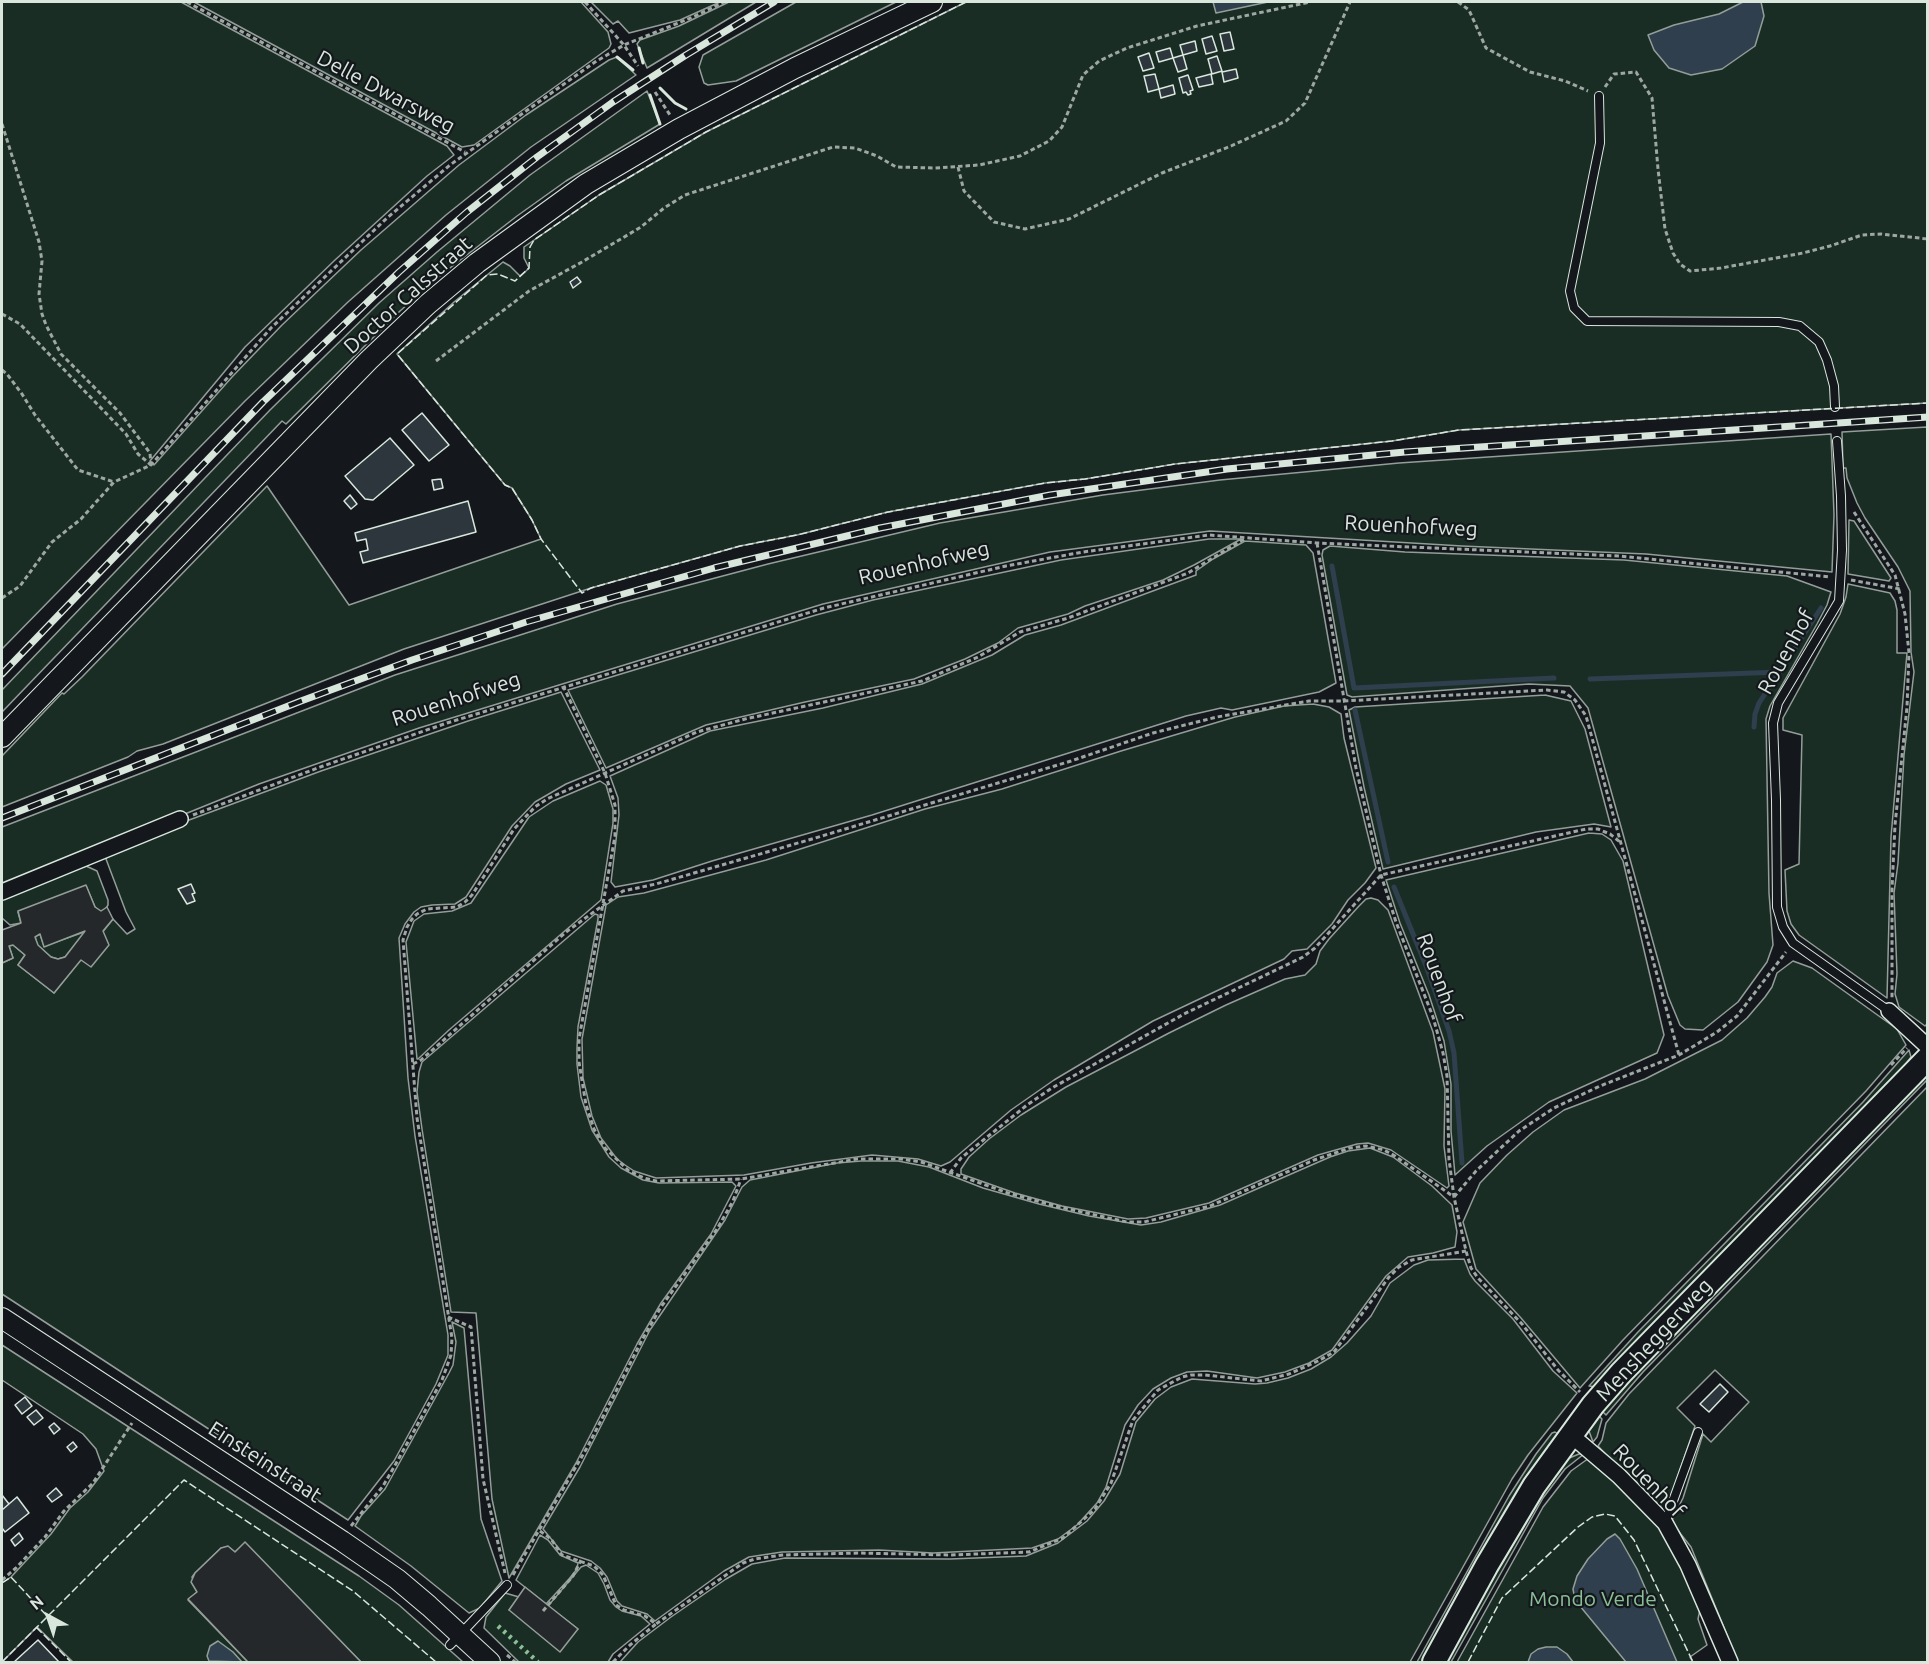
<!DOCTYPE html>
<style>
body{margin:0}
#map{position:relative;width:1929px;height:1664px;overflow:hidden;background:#14181c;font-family:Ubuntu,sans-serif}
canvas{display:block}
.frame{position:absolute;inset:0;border:3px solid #d8e6dc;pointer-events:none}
.north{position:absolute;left:18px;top:1586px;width:60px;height:60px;-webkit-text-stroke:4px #14181c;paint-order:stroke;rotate:320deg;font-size:16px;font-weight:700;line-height:24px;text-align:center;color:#d8e6dc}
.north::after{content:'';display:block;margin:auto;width:21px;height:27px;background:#d8e6dc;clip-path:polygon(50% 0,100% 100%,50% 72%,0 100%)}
</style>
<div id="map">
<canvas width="1929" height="1664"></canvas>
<div class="frame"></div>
<div class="north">N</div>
</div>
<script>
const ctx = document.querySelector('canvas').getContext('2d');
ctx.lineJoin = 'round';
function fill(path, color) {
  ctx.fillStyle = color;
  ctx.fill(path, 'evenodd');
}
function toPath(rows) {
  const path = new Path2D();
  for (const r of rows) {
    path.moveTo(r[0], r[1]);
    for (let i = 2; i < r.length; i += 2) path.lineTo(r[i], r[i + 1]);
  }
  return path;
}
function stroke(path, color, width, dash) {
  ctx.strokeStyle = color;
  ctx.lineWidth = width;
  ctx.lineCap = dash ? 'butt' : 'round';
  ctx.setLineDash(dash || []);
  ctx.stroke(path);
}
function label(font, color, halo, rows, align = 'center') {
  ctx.font = font + ' Ubuntu,sans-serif';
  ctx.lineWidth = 4.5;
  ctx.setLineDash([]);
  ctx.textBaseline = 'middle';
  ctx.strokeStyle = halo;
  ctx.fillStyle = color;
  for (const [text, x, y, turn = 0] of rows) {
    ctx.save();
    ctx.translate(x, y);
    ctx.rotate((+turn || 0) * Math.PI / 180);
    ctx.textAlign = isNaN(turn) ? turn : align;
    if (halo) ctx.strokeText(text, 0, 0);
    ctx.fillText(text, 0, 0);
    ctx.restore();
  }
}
const green = toPath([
 [2,2,181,2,447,146,454,155,427,176,335,260,245,347,150,461,154,465,232,377,282,325,361,250,459,165,526,115,609,60,617,57,636,75,531,147,446,215,348,302,245,401,2,649,2,2],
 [194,2,581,2,608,32,611,44,609,48,474,145,462,147,194,2],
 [591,2,720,2,680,20,629,33,618,21,613,24,591,2],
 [729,2,756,2,647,68,637,44,640,40,679,26,729,2],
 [796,2,896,2,736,81,708,85,704,83,699,67,703,55,796,2],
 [966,2,1927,2,1927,403,1459,430,1392,441,1175,464,1085,479,1045,483,888,512,797,535,740,546,591,588,404,649,163,744,137,751,128,757,2,807,2,756,62,693,64,694,82,677,267,486,349,605,541,539,532,520,512,488,505,485,397,354,454,302,503,262,510,266,520,276,526,271,529,268,524,258,524,247,599,195,706,132,966,2],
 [647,91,660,124,566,181,517,216,441,275,400,311,286,424,282,421,2,712,2,690,270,410,379,303,437,252,530,175,647,91],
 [1927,427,1928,1023,1925,1026,1899,1007,1895,994,1897,974,1894,893,1898,863,1904,755,1914,672,1911,652,1910,591,1898,567,1865,518,1857,503,1847,478,1846,468,1843,468,1842,432,1927,427],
 [1831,434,1834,515,1832,572,1646,554,1462,546,1210,531,1050,552,823,604,419,728,259,784,2,888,2,827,395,675,617,604,768,564,940,523,1103,495,1220,480,1399,463,1831,434],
 [1849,520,1854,521,1891,578,1889,581,1848,574,1849,520],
 [1209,539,1241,539,1194,565,1163,580,1085,606,1068,614,1018,628,998,643,965,659,914,679,805,702,706,725,606,768,568,690,816,615,873,600,1061,560,1209,539],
 [1245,541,1306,545,1313,553,1336,683,1319,692,1232,710,1221,708,1186,716,872,815,712,861,653,880,615,887,611,882,619,815,618,798,610,776,710,731,823,708,922,684,992,655,1025,635,1061,625,1196,575,1196,571,1213,559,1245,541],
 [1330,546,1405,552,1624,560,1787,576,1831,592,1827,605,1817,624,1770,706,1766,719,1769,893,1773,945,1767,962,1738,1002,1703,1030,1685,1029,1680,1025,1668,996,1588,708,1570,686,1529,684,1352,697,1347,695,1322,555,1323,550,1330,546],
 [1848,584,1890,593,1895,601,1897,610,1897,653,1907,653,1891,837,1887,998,1799,935,1791,924,1787,911,1785,870,1799,864,1802,735,1783,730,1783,718,1840,614,1846,597,1848,584],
 [561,692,600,770,566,784,535,802,512,826,466,897,455,904,432,905,421,907,414,912,405,924,399,938,408,1078,415,1136,448,1335,448,1355,436,1384,394,1461,348,1520,2,1294,2,963,13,958,9,946,13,945,25,955,18,965,54,993,113,919,127,934,135,929,126,912,106,859,108,855,173,826,321,771,468,721,561,692],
 [1545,695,1571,701,1585,729,1611,827,1594,824,1536,832,1383,869,1364,787,1349,710,1355,707,1545,695],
 [1313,704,1329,707,1341,714,1344,738,1376,868,1365,883,1348,900,1332,924,1307,949,1292,951,1284,959,1153,1021,1054,1080,1011,1110,950,1162,941,1166,918,1159,872,1155,811,1163,744,1175,656,1178,634,1171,625,1165,617,1159,601,1138,592,1116,583,1078,582,1039,606,905,618,897,644,893,766,860,925,809,1002,789,1121,751,1235,717,1284,706,1313,704],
 [600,781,606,785,613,809,613,823,601,900,449,1030,418,1059,417,1059,406,942,414,921,424,914,452,911,471,903,529,817,553,801,600,781],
 [1589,833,1602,834,1611,840,1623,861,1664,1035,1657,1053,1549,1102,1487,1146,1455,1175,1451,1131,1451,1084,1444,1041,1429,995,1400,923,1386,880,1589,833],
 [86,866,97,871,108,900,108,905,105,910,100,911,95,907,86,886,18,912,21,923,10,925,2,918,2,896,86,866],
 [1371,898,1378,900,1388,910,1433,1032,1445,1089,1444,1146,1449,1186,1447,1188,1391,1150,1368,1143,1357,1144,1318,1155,1209,1203,1146,1218,1128,1219,1062,1206,1015,1193,961,1174,961,1169,969,1157,989,1139,1021,1115,1066,1087,1169,1033,1226,1005,1285,979,1305,975,1316,964,1320,951,1329,939,1359,906,1366,899,1371,898],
 [595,914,598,915,598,919,578,1027,577,1048,577,1064,581,1097,592,1130,609,1157,621,1168,643,1180,659,1183,732,1182,736,1186,711,1234,661,1303,637,1344,576,1463,509,1578,492,1499,476,1313,451,1312,422,1129,417,1092,419,1072,422,1062,595,914],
 [87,931,65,957,58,959,51,957,37,945,35,936,40,934,44,946,87,931],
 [1793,961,1812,968,1897,1029,1906,1045,1866,1091,1623,1340,1580,1388,1521,1318,1476,1269,1463,1222,1480,1183,1507,1155,1533,1132,1564,1110,1645,1079,1722,1040,1747,1018,1765,997,1772,987,1777,973,1793,961],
 [1909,1050,1911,1057,1904,1067,1596,1387,1589,1386,1638,1332,1863,1102,1909,1050],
 [1927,1071,1927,1080,1643,1372,1606,1415,1601,1410,1616,1392,1927,1071],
 [1927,1087,1927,1662,1738,1662,1691,1547,1672,1523,1672,1520,1683,1498,1703,1434,1711,1442,1749,1402,1715,1370,1677,1408,1695,1426,1670,1499,1656,1508,1598,1446,1602,1440,1606,1423,1629,1394,1927,1087],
 [1370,1148,1393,1157,1432,1186,1452,1205,1457,1232,1455,1247,1433,1253,1408,1257,1386,1276,1332,1350,1309,1363,1285,1372,1257,1378,1207,1371,1187,1372,1171,1378,1153,1389,1138,1405,1125,1425,1106,1487,1097,1503,1077,1525,1058,1539,1032,1548,933,1553,879,1550,782,1552,749,1557,724,1571,655,1621,647,1614,622,1606,617,1601,607,1577,600,1568,591,1561,561,1551,543,1529,580,1467,650,1330,725,1220,742,1187,750,1180,837,1163,861,1161,898,1161,929,1167,983,1188,1039,1204,1089,1216,1141,1225,1161,1222,1220,1205,1330,1157,1348,1151,1370,1148],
 [1464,1259,1470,1274,1475,1281,1513,1319,1553,1371,1577,1393,1528,1455,1512,1479,1410,1662,620,1662,638,1642,671,1617,726,1579,752,1564,785,1558,950,1559,1026,1556,1058,1543,1087,1521,1104,1501,1120,1474,1136,1422,1155,1399,1171,1387,1192,1379,1255,1384,1267,1383,1288,1378,1311,1369,1331,1357,1347,1343,1371,1316,1390,1283,1414,1265,1428,1260,1464,1259],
 [452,1322,464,1328,481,1519,502,1581,480,1608,469,1613,411,1566,355,1526,361,1516,385,1489,449,1373,453,1365,456,1342,452,1322],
 [2,1345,359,1576,399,1605,463,1662,361,1662,245,1543,235,1552,230,1548,221,1548,195,1573,192,1577,197,1592,188,1600,248,1662,73,1662,37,1627,2,1662,2,1583,11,1577,51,1534,70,1508,88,1492,104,1471,96,1449,83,1434,2,1380,2,1345],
 [1598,1415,1602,1419,1597,1437,1593,1442,1589,1431,1590,1425,1598,1415],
 [1555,1432,1558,1434,1528,1477,1423,1662,1417,1662,1509,1496,1536,1454,1552,1433,1555,1432],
 [1579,1454,1584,1454,1565,1469,1543,1498,1451,1662,1445,1662,1489,1580,1562,1461,1579,1454],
 [1589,1458,1650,1513,1669,1538,1701,1605,1698,1619,1707,1645,1690,1657,1693,1662,1457,1662,1543,1507,1571,1471,1589,1458],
 [540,1535,548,1540,560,1555,578,1563,577,1569,569,1579,546,1604,516,1580,540,1535],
 [586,1565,598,1573,604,1584,610,1600,616,1607,622,1611,641,1616,650,1624,613,1654,608,1662,519,1662,484,1628,486,1617,505,1593,519,1597,509,1610,578,1629,548,1606,581,1567,586,1565]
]);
fill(green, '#1a2d24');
stroke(green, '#939e99', 1.5);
const parking = toPath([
 [86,885,95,907,101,911,107,907,113,919,103,931,109,945,91,967,81,960,54,993,18,965,25,955,13,945,9,946,13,958,2,963,2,930,21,923,18,911,86,885],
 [85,931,65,957,58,959,51,957,38,945,35,937,40,934,44,947,85,931],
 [245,1542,361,1662,248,1662,188,1599,197,1592,191,1582,195,1573,221,1548,228,1546,235,1552,245,1542],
 [525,1587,578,1629,560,1652,509,1610,525,1587]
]);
fill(parking, '#24282b');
stroke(parking, '#939e99', 1.5);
const water = toPath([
 [1213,2,1268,2,1216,13,1213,2],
 [1743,2,1761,2,1764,16,1755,46,1722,69,1691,75,1669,68,1654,50,1648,35,1674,25,1719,14,1743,2],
 [1615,1534,1620,1539,1637,1569,1677,1662,1626,1662,1575,1600,1573,1589,1577,1576,1588,1559,1607,1539,1615,1534],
 [218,1641,233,1652,242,1662,209,1661,207,1656,210,1646,218,1641],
 [1546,1647,1557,1647,1567,1654,1573,1662,1528,1662,1531,1654,1538,1649,1546,1647]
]);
fill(water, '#2f3f4d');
stroke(water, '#939e99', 1.5);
stroke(toPath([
 [1332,566,1354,688,1554,678],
 [1590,679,1780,672],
 [1355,710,1388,862],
 [1754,727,1755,714,1759,703,1821,608],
 [1394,887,1426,966,1449,1031,1454,1053,1462,1163]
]), '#2f3f4d', 5);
const building = toPath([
 [1230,32,1234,49,1224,51,1220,34,1230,32],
 [1212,36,1217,51,1206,54,1202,39,1212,36],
 [1195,41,1197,51,1183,55,1180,45,1195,41],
 [1170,48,1173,58,1159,62,1156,52,1170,48],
 [1149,53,1154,68,1143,71,1138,57,1149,53],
 [1183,55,1187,69,1178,72,1173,58,1183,55],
 [1217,56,1222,71,1212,74,1208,59,1217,56],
 [1236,69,1238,78,1224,82,1222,72,1236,69],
 [1155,74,1159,89,1148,92,1144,76,1155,74],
 [1211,74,1213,84,1199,87,1196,78,1211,74],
 [1188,75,1193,90,1190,91,1191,94,1188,95,1186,92,1183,93,1179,78,1188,75],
 [1173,85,1175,94,1161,98,1159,89,1173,85],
 [577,277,581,282,573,288,570,282,577,277],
 [422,413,449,445,429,461,402,430,422,413],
 [390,438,414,465,373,500,365,499,345,476,390,438],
 [441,479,443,488,434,490,432,480,441,479],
 [350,495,357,504,351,509,344,501,350,495],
 [468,501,476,532,363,563,360,552,368,550,366,539,357,541,355,533,468,501],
 [191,884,195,893,192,894,195,901,187,904,178,889,191,884],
 [1720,1384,1728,1392,1709,1412,1700,1404,1720,1384],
 [25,1397,32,1406,22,1414,15,1405,25,1397],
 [36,1410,43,1418,34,1425,27,1417,36,1410],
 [54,1423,60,1429,54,1434,49,1427,54,1423],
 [73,1442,77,1447,71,1452,67,1447,73,1442],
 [56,1488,62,1495,52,1502,47,1496,56,1488],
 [2,1495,9,1504,2,1510,2,1495],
 [17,1497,29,1513,5,1532,2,1528,2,1510,17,1497],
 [19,1533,23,1539,15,1546,11,1540,19,1533],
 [38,1640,59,1662,14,1662,38,1640]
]);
fill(building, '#2c363c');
stroke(building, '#d8e6dc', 1.5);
const service = toPath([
 [1599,96,1600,143,1570,291,1574,308,1587,321,1779,322,1800,326,1819,342,1827,360,1834,386,1835,407],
 [1837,441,1841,496,1842,550,1839,601,1778,703,1773,723,1776,800,1777,907,1783,927,1793,943,1889,1011],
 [1665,1523,1698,1432],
 [450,1645,507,1585]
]);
const minor = toPath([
 [2,892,180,819],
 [1889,1011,1928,1047],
 [1571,1435,1619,1476,1665,1523,1688,1565,1730,1662]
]);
const tertiary = toPath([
 [2,737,369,360,428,304,477,263,586,184,679,129,795,68,932,2],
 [2,1318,342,1541,397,1579,429,1606,490,1662]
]);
const secondary = toPath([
 [1434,1662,1487,1565,1534,1486,1593,1405,1621,1373,1928,1058]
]);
stroke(service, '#d8e6dc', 10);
stroke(minor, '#d8e6dc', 18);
stroke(tertiary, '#d8e6dc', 22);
stroke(secondary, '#d8e6dc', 26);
stroke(toPath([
 [187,2,465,152],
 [585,2,624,45,638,66],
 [1458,2,1469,10,1486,48,1530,72,1565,81,1588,91],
 [1605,87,1614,74,1636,72,1652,98,1658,169,1665,229,1673,253,1680,264,1690,271,1721,268,1803,253,1830,246,1862,235,1881,234,1928,239],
 [655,92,670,115],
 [2,124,39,242,42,261,39,294,42,314,46,325,61,354,120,413,150,453,151,465],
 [958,167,964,191,994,222,1025,229,1069,219,1162,173,1231,146,1286,121,1305,103,1350,2],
 [2,314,20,324,126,434,138,454,151,465],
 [436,361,529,291,582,262,641,227,664,208,685,195,833,147,855,148,877,156,896,167,935,168,979,165,1020,156,1049,141,1062,127,1083,75,1099,61,1127,48,1197,26,1310,2],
 [2,370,7,374,22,394,35,415,78,470,114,482],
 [1854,512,1895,575,1905,614,1909,653,1907,707,1895,825,1892,889,1892,998],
 [1317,543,1356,768,1381,875,1396,922,1433,1017,1443,1053,1447,1076,1449,1159,1454,1197,1466,1251,1471,1268,1478,1278,1522,1324,1558,1370,1580,1392],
 [1851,580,1900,589],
 [2,598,20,586,52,542,81,519,114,482,151,465,271,328,387,218,450,165,595,62,624,45,693,17,724,2],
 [563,686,605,773,615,805,615,836,579,1039,579,1062,586,1105,594,1129,605,1148,629,1171,644,1178,656,1181,741,1179,857,1159,901,1159,921,1162,1008,1193,1055,1206,1127,1222,1144,1222,1210,1206,1314,1160,1350,1148,1366,1146,1384,1150,1395,1156,1454,1197],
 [193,815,323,766,447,723,824,608,1006,566,1083,552,1209,535,1317,543,1619,556,1830,577],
 [413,1064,421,1060,566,932,623,891,656,884,812,839,1071,761,1153,733,1217,717,1309,701,1343,701,1547,690,1564,692,1575,700,1586,716,1679,1055],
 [1891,1065,1907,1048],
 [950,1173,961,1158,1027,1105,1052,1088,1184,1014,1303,957,1315,948,1381,875,1586,829,1598,829,1610,834,1620,842],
 [1454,1197,1476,1171,1519,1131,1554,1108,1600,1086,1679,1055,1717,1032,1737,1016,1786,952],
 [448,1317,471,1327,483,1479,505,1573],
 [351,1526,383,1486,398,1460,442,1380,451,1355,452,1338,417,1118,403,940,407,927,412,919,417,914,427,909,457,907,465,902,472,895,514,829,535,807,547,799,697,732,745,719,922,681,978,657,1020,632,1068,618,1188,573,1244,539],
 [540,1531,551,1539,562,1555,594,1566,603,1575,616,1605,624,1610,645,1616,656,1624,743,1563,755,1559,782,1555,859,1553,950,1555,1029,1552,1063,1538,1095,1509,1111,1483,1133,1420,1158,1390,1182,1377,1191,1375,1205,1375,1261,1381,1289,1374,1318,1361,1334,1352,1389,1277,1399,1267,1412,1260,1466,1251],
 [513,1575,588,1446,642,1340,661,1307,717,1229,733,1201,741,1179],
 [2,1580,16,1568,45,1537,64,1511,93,1483,132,1423],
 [543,1611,573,1576,581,1560],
 [507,1655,515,1662],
 [613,1662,630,1645,656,1624]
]), '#9da8a2', 3, [4.5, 3]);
stroke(service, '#14181c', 8);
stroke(minor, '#14181c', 15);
stroke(tertiary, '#14181c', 20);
stroke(secondary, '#14181c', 22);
const rail = toPath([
 [2,674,263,402,399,272,467,212,537,157,613,102,686,55,774,2],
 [2,818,301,701,412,660,526,622,714,568,880,528,1050,495,1227,469,1405,452,1928,417]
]);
stroke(rail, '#d8e6dc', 7);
stroke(rail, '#14181c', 4.5, [14]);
stroke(toPath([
 [498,1626,538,1662]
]), '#8ac095', 4.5, [3, 4.5]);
stroke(toPath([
 [966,2,706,132,599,195,534,240,530,247,529,268,515,281,498,274,487,275,397,354,505,485,512,488,532,520,541,539,582,593,591,588,740,546,797,535,888,512,1045,483,1085,479,1175,464,1392,441,1459,430,1928,403],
 [2,1583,11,1577,47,1616,46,1618],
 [36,1627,71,1662],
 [2,1662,184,1480,353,1591,436,1662],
 [1468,1662,1502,1598,1578,1527,1592,1517,1605,1514,1615,1516,1634,1540,1693,1662]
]), '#d8e6dc', 1.5, [8, 3]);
stroke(toPath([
 [639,48,643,63],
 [617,57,633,70],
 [660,88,675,103,686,109],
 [650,95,660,124]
]), '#d8e6dc', 3);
label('21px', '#d8e6dc', '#14181c', [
 ["Delle Dwarsweg",386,92,28],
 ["Doctor Calsstraat",408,295,-42],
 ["Rouenhofweg",1411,526,3],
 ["Rouenhofweg",924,563,-13],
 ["Rouenhof",1786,652,-61],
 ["Rouenhofweg",456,699,-18],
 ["Rouenhof",1439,978,70],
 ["Mensheggerweg",1654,1340,-47],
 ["Einsteinstraat",265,1462,33],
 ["Rouenhof",1649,1481,46]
]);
label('21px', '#8ac095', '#14181c', [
 ["Mondo Verde",1593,1599]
]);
</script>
